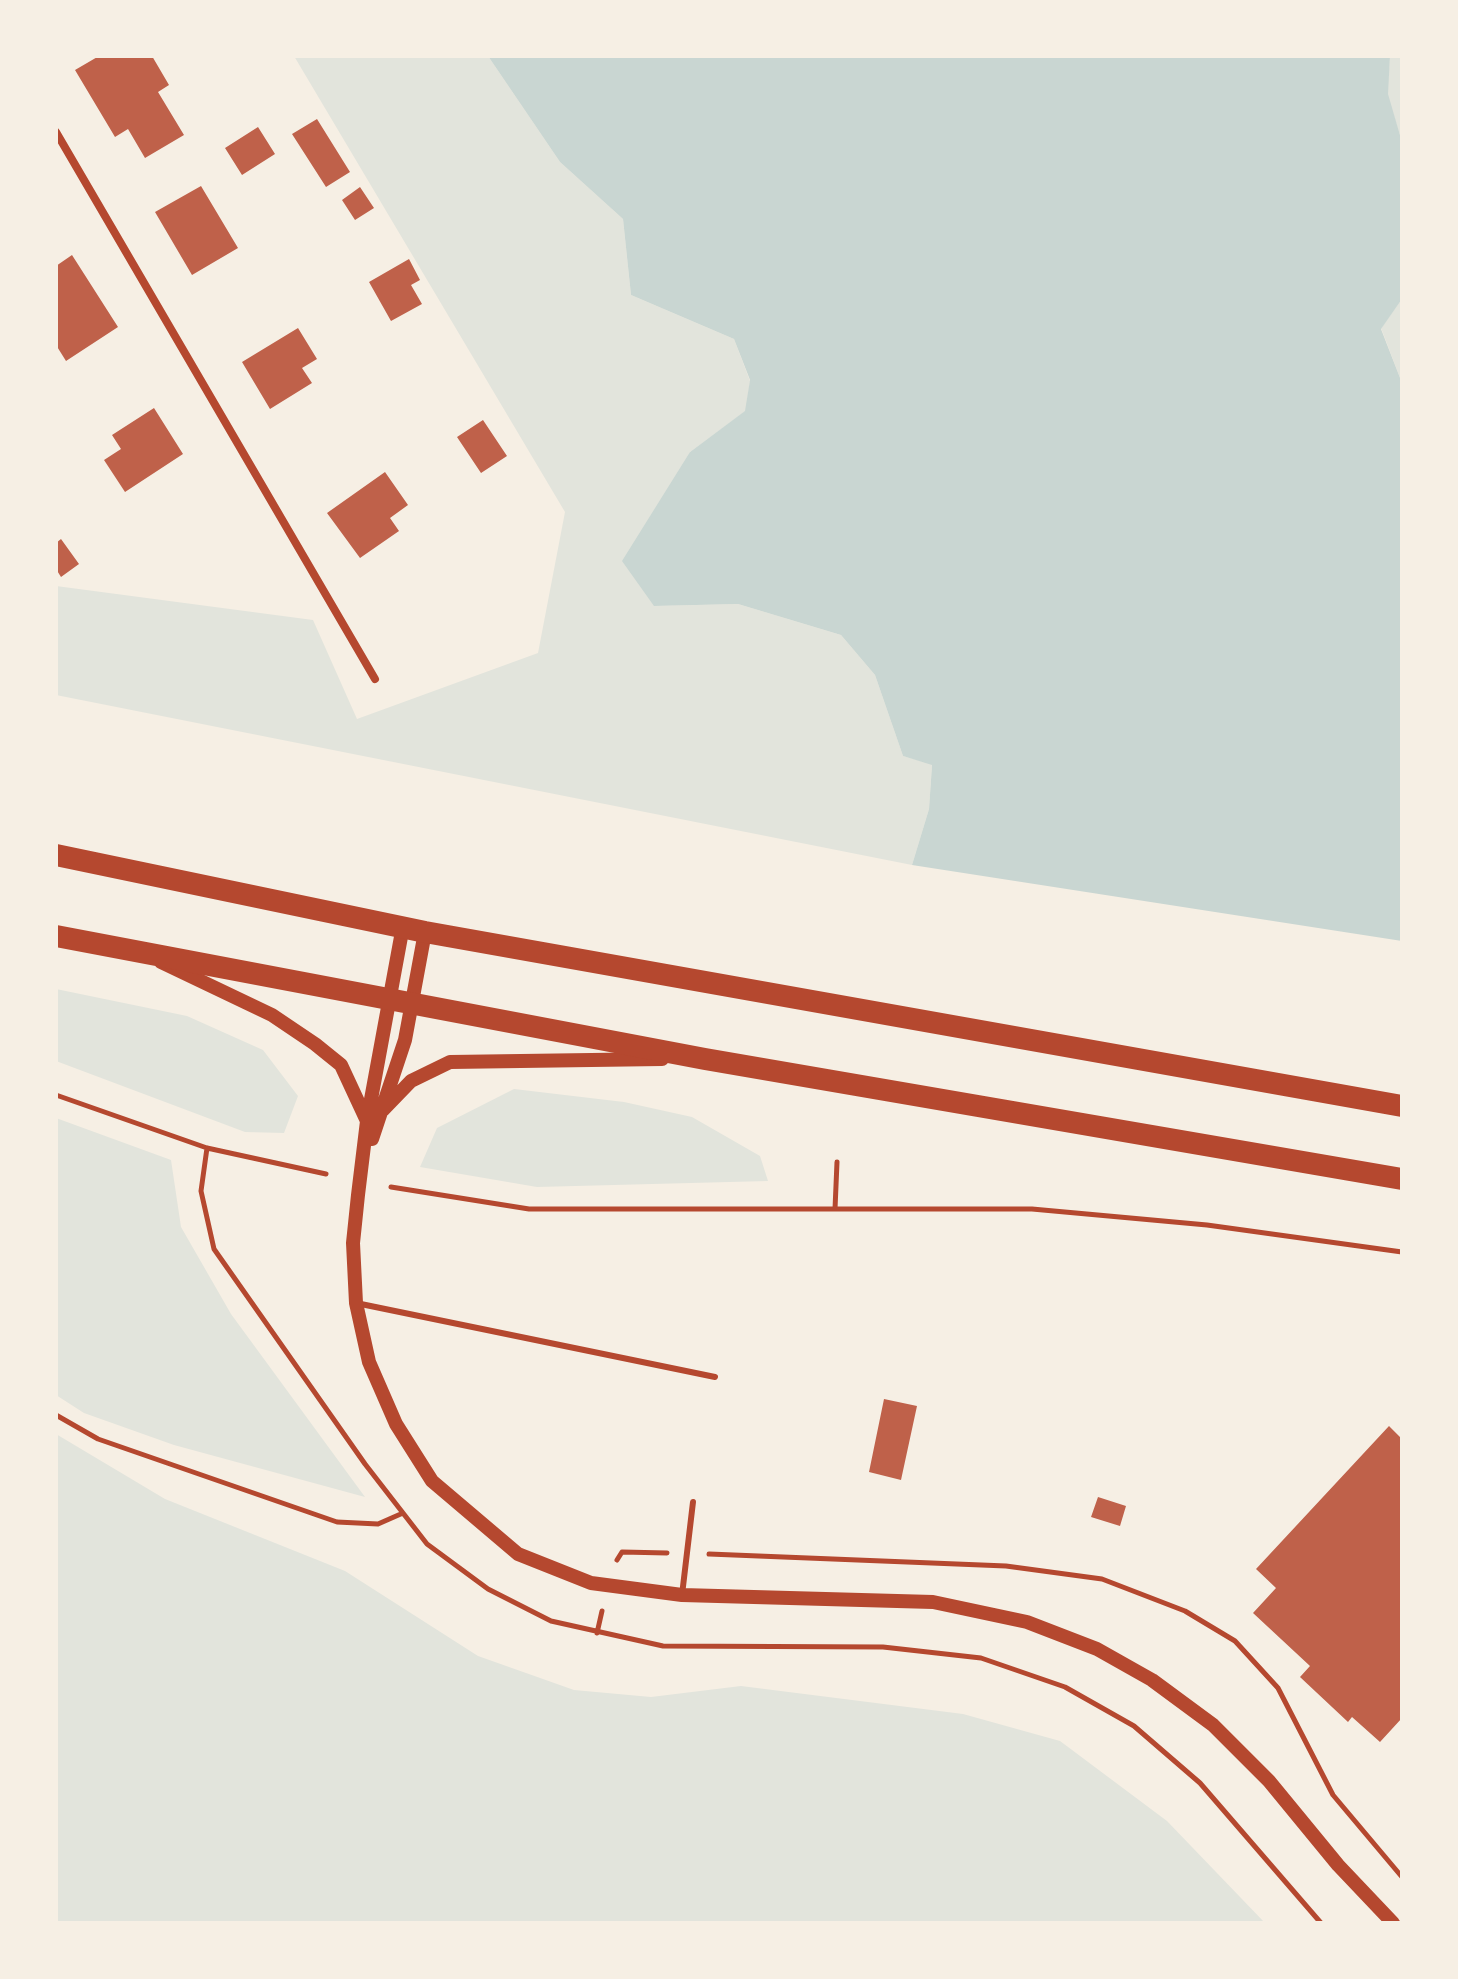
<!DOCTYPE html>
<style>
body{margin:0}
#map{position:relative;width:1458px;height:1979px;overflow:hidden;background:#f6efe4;font-family:Lato,sans-serif}
canvas{display:block}
.frame{position:absolute;inset:0;border:58px solid #f6efe4;pointer-events:none}
</style>
<div id="map">
<canvas width="1458" height="1979"></canvas>
<div class="frame"></div>
</div>
<script>
const ctx = document.querySelector('canvas').getContext('2d');
ctx.lineJoin = 'round';
function fill(path, color) {
  ctx.fillStyle = color;
  ctx.fill(path, 'evenodd');
}
function toPath(rows) {
  const path = new Path2D();
  for (const r of rows) {
    path.moveTo(r[0], r[1]);
    for (let i = 2; i < r.length; i += 2) path.lineTo(r[i], r[i + 1]);
  }
  return path;
}
function stroke(path, color, width, dash) {
  ctx.strokeStyle = color;
  ctx.lineWidth = width;
  ctx.lineCap = dash ? 'butt' : 'round';
  ctx.setLineDash(dash || []);
  ctx.stroke(path);
}
fill(toPath([
 [294,56,488,56,560,162,623,219,631,295,734,339,750,381,746,411,690,452,654,606,738,604,841,635,875,675,903,756,932,764,929,809,912,865,56,695,56,586,313,620,357,719,538,653,565,512],
 [1390,56,1402,56,1402,142,1387,94],
 [1402,299,1402,383,1381,328],
 [56,989,187,1016,263,1050,298,1096,284,1133,245,1132,56,1061],
 [514,1089,624,1102,692,1117,760,1156,768,1181,537,1187,420,1167,437,1128],
 [56,1118,171,1160,181,1227,231,1314,365,1497,174,1445,84,1413,56,1395],
 [56,1434,165,1499,345,1571,478,1656,574,1690,651,1697,741,1686,963,1714,1060,1741,1167,1821,1265,1923,56,1923]
]), '#e2e4dc');
fill(toPath([
 [488,56,1390,56,1388,94,1402,142,1402,299,1381,329,1402,383,1402,941,912,865,929,809,932,765,903,756,875,675,841,635,738,604,654,606,622,561,690,452,745,411,750,380,734,339,631,295,623,219,560,162]
]), '#c9d6d2');
fill(toPath([
 [99,56,152,56,169,85,158,92,184,135,145,158,128,129,115,137,75,70],
 [317,119,350,172,326,187,292,134],
 [258,127,275,154,242,175,225,148],
 [201,186,238,248,192,275,155,212],
 [360,187,374,208,355,220,342,200],
 [72,255,118,327,66,361,56,345,56,266],
 [409,259,420,280,411,285,422,304,391,321,369,282],
 [298,328,317,359,302,368,312,383,270,409,242,362],
 [154,408,183,454,125,492,104,460,121,449,112,435],
 [483,420,507,456,481,473,457,437],
 [385,472,408,505,390,518,399,531,360,558,327,513],
 [61,539,79,564,61,577,56,569,56,543],
 [884,1399,917,1406,901,1480,869,1472],
 [1389,1426,1402,1439,1402,1718,1380,1742,1352,1717,1348,1722,1300,1677,1310,1666,1253,1613,1276,1588,1256,1569],
 [1098,1497,1126,1506,1120,1526,1091,1517]
]), '#bf614a');
stroke(toPath([
 [56,1095,207,1148,326,1174],
 [207,1148,201,1191,214,1249,365,1464,427,1544,488,1589,551,1621,663,1646,883,1647,981,1658,1065,1687,1134,1726,1200,1783,1321,1923],
 [391,1187,529,1209,1032,1209,1207,1225,1402,1252],
 [835,1209,837,1162],
 [56,1415,98,1439,337,1522,378,1524,403,1513],
 [709,1554,1006,1566,1102,1579,1185,1611,1235,1641,1278,1688,1333,1795,1402,1877],
 [617,1560,622,1552,667,1553],
 [597,1633,602,1611]
]), '#b5482f', 5);
stroke(toPath([
 [356,1303,715,1377],
 [682,1595,693,1502]
]), '#b5482f', 6);
stroke(toPath([
 [56,132,375,679]
]), '#b5482f', 8);
stroke(toPath([
 [403,926,367,1121,358,1195,353,1243,356,1303,369,1362,396,1424,432,1481,518,1554,591,1583,682,1595,933,1602,1027,1622,1097,1649,1152,1680,1213,1725,1269,1781,1338,1865,1393,1923],
 [161,962,272,1015,315,1044,341,1065,367,1121],
 [383,1110,411,1081,450,1062,662,1059],
 [372,1139,405,1040,425,932]
]), '#b5482f', 14);
stroke(toPath([
 [56,855,425,932,1402,1106],
 [56,936,705,1059,1402,1179]
]), '#b5482f', 22);
</script>
